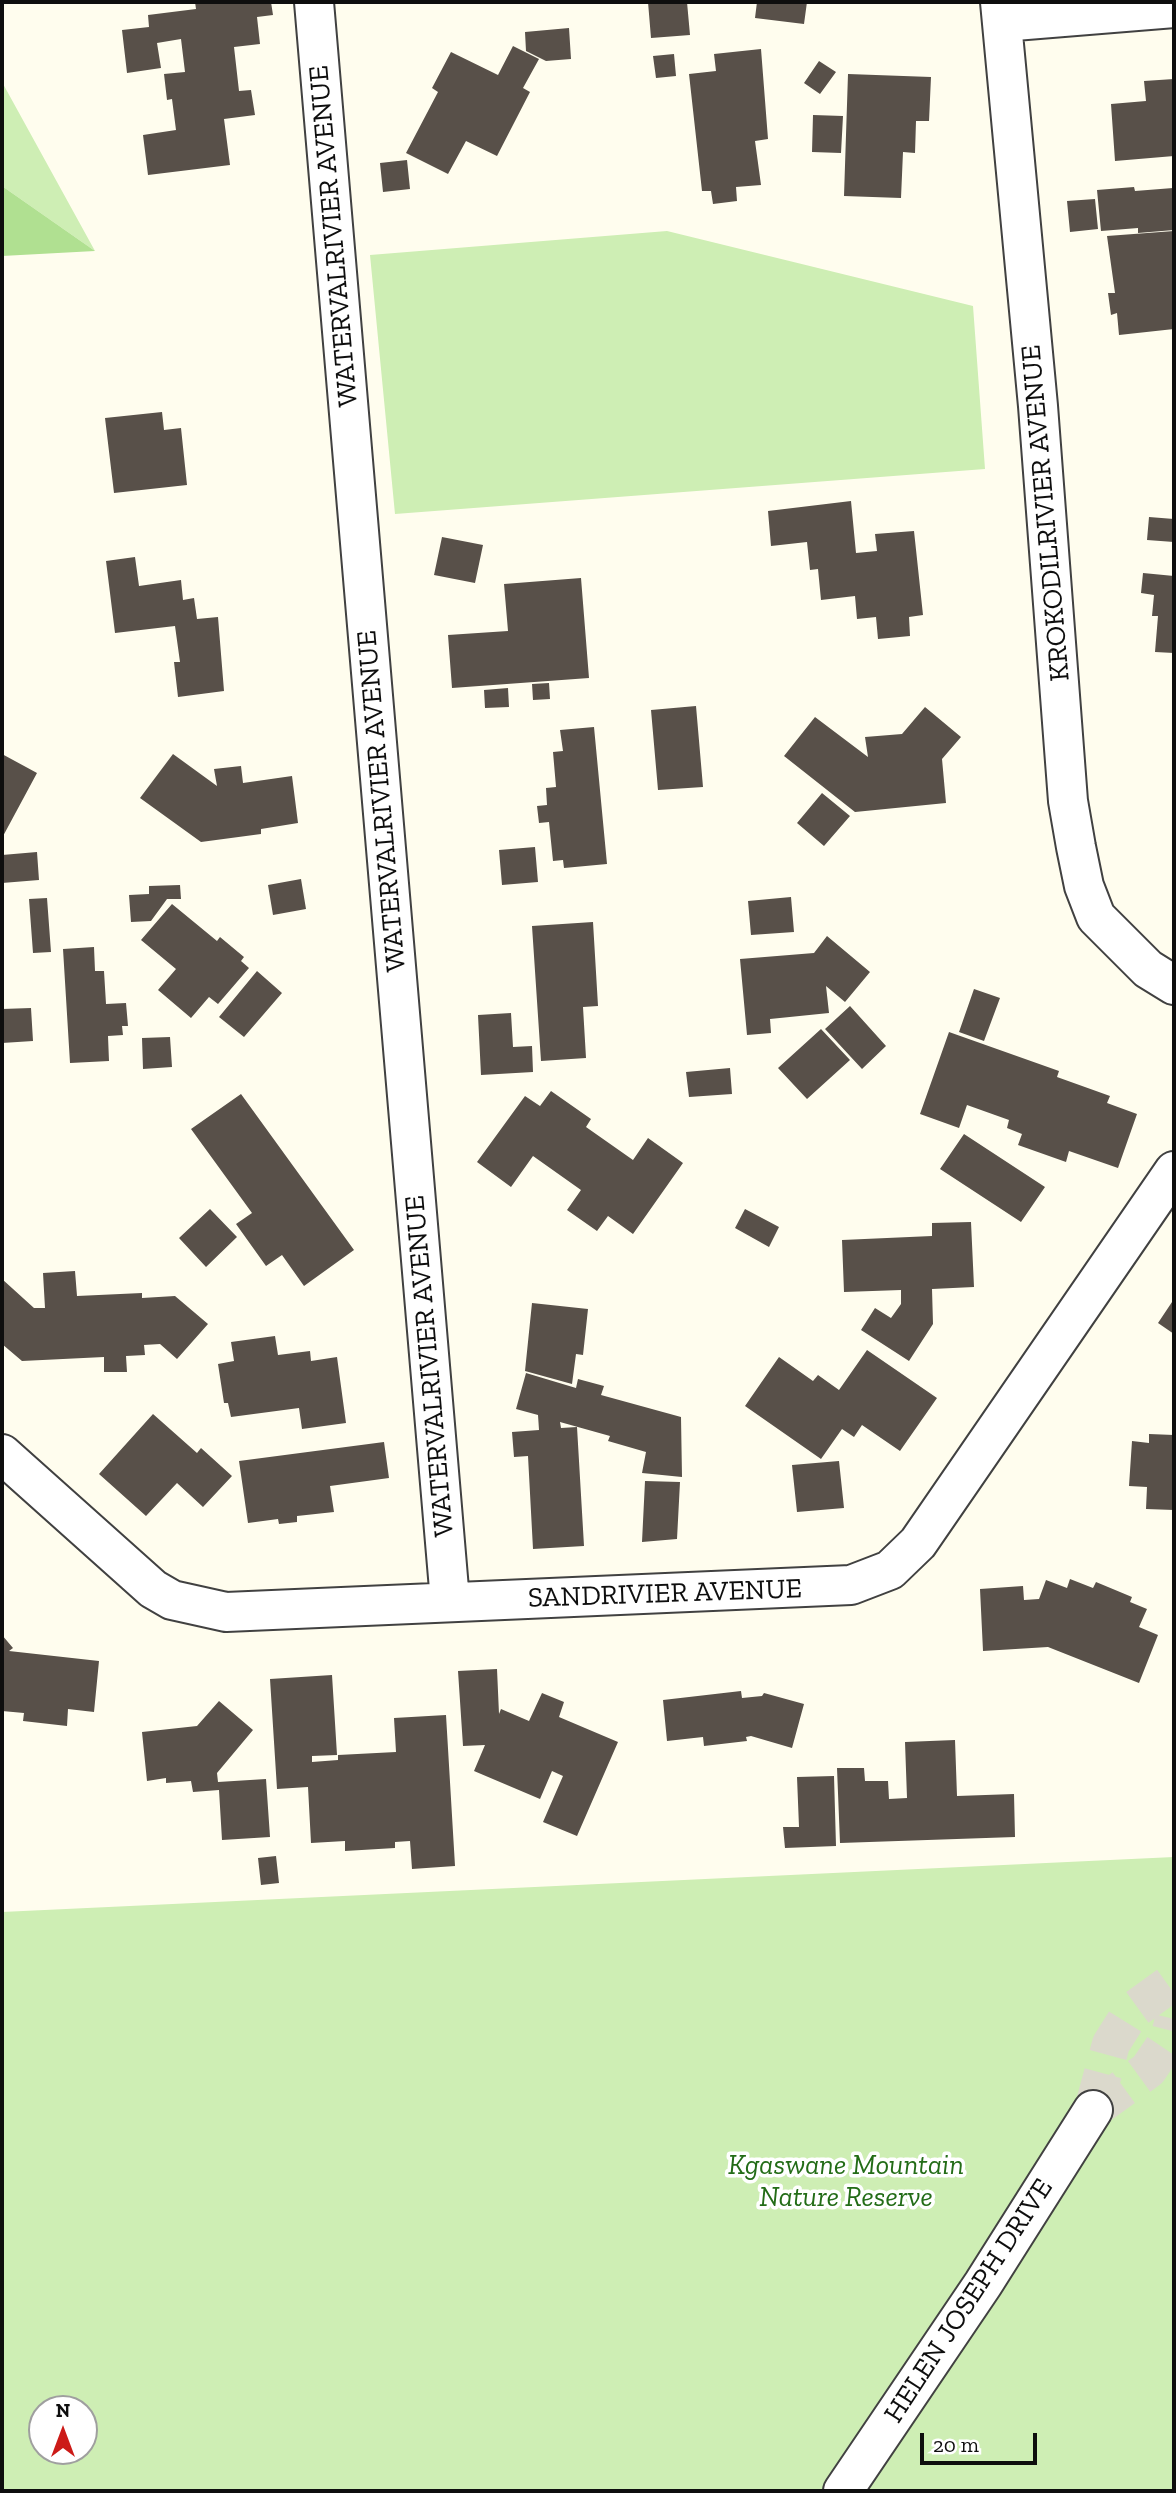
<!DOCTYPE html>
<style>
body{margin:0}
#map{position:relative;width:1176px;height:2493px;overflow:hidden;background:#fffdee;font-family:"Zilla Slab",serif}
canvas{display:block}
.frame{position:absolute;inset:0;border:4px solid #0e0e0e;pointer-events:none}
.north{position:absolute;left:28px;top:2395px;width:70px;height:70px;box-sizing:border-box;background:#fff;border:2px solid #9f9f9f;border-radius:50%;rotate:0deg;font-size:19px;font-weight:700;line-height:28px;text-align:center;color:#0e0e0e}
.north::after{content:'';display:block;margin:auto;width:24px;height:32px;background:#cc1b18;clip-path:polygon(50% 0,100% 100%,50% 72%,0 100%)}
.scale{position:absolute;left:920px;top:2433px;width:117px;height:32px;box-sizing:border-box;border:4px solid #0e0e0e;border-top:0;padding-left:9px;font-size:21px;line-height:24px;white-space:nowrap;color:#0e0e0e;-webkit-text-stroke:5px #fff;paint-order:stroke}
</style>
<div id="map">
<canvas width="1176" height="2493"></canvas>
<div class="frame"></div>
<div class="north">N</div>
<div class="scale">20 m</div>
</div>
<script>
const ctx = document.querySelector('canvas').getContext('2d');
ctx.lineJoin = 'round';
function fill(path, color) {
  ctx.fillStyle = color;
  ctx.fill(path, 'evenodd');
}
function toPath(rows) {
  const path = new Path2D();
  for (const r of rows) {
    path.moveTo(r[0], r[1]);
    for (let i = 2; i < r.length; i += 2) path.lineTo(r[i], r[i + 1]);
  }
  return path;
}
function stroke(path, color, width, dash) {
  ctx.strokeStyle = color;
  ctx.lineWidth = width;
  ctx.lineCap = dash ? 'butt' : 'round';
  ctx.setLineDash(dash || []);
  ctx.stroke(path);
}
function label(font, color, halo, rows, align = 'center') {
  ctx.font = font + ' "Zilla Slab",serif';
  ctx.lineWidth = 7;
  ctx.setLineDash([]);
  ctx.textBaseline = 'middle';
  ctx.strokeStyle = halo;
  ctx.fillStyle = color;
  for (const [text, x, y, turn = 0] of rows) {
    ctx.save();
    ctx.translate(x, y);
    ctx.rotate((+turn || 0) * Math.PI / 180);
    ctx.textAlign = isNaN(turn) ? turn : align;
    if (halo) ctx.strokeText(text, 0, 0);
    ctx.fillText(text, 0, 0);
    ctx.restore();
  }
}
fill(toPath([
 [2,82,95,251,2,186],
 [667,231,973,306,985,469,395,514,370,255],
 [1174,1857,1174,2491,2,2491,2,1912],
 [42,2409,84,2409,84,2451,42,2451]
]), '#ceeeb4');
fill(toPath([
 [2,186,95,251,2,256]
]), '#b0e091');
fill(toPath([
 [195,2,271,2,273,15,257,17,260,44,234,47,239,91,251,90,255,115,224,119,230,165,148,175,143,135,176,130,172,99,167,100,164,74,185,72,181,39,157,43,161,68,127,73,122,30,149,27,148,15,196,9],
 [648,2,687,2,690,35,651,38],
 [757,2,807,2,804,24,755,18],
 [569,28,571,59,546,61,526,51,525,32],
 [513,46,539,59,523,88,530,92,497,156,466,141,448,174,406,153,438,92,432,88,451,52,498,75],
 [761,49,768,139,755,141,761,185,736,187,737,201,713,204,711,191,702,191,689,74,716,71,714,54],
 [674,54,676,76,656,78,653,56],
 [819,61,836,72,820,94,804,83],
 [848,74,931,77,929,121,916,121,915,153,903,152,901,198,844,196],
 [1174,79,1174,156,1115,161,1111,104,1146,101,1144,81],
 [813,115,843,116,841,153,812,152],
 [407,160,410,189,383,192,380,163],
 [1134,187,1135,191,1173,188,1174,230,1138,233,1138,228,1101,231,1097,190],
 [1095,199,1098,229,1070,232,1067,201],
 [1174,231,1174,329,1119,335,1117,313,1111,315,1108,293,1115,293,1107,236],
 [162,412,164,430,181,428,187,485,114,493,105,418],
 [851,501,856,553,877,551,875,534,914,531,923,615,909,617,910,636,878,639,876,617,857,619,855,596,821,600,818,569,810,570,807,542,771,546,768,511],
 [1149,517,1174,519,1174,542,1147,540],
 [442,537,483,545,475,583,434,575],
 [135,557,139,586,181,580,183,600,194,598,197,619,218,617,224,691,178,697,174,662,180,662,175,626,115,633,106,561],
 [1143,573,1174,576,1174,653,1155,652,1158,616,1152,616,1154,595,1141,593],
 [581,578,589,678,452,688,448,635,508,631,504,584],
 [549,683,550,699,533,700,532,684],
 [508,688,509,707,485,708,484,690],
 [696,706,703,787,658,790,651,710],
 [925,707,961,737,942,759,946,803,855,812,784,756,815,717,868,757,865,737,902,734],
 [594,727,607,864,564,868,563,860,553,861,549,822,539,823,537,806,547,805,546,788,556,787,553,752,563,751,560,730],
 [2,754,37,773,2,838],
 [173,754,217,786,214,769,241,766,243,783,292,776,298,823,261,829,261,834,201,842,140,798],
 [822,793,850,816,824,846,797,823],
 [535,847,538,882,502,885,499,850],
 [37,852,39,880,2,883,2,855],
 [301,879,306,909,273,915,268,885],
 [180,885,181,899,167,899,151,921,131,922,129,895,149,894,149,886],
 [791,897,794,932,751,935,748,901],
 [47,898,51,952,33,953,29,899],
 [172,904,217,941,220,937,244,957,241,961,249,968,218,1004,209,997,191,1018,158,990,176,969,141,940],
 [593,922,598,1006,583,1007,586,1058,541,1061,532,926],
 [827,936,870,972,845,1002,826,986,829,1013,770,1019,771,1033,747,1035,740,959,814,953],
 [94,947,95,971,104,971,106,1004,126,1003,128,1026,122,1026,123,1035,108,1036,109,1061,70,1063,63,949],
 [257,971,282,993,244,1037,219,1017],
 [974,989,1000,998,984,1041,959,1032],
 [850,1006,886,1046,862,1069,825,1029],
 [31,1008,33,1041,2,1043,2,1009],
 [511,1013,513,1047,532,1046,533,1072,481,1075,478,1015],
 [821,1029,850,1060,807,1099,778,1068],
 [949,1032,1059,1071,1057,1077,1110,1096,1107,1103,1137,1114,1118,1168,1069,1151,1066,1162,1018,1145,1022,1134,1007,1128,1009,1120,967,1105,959,1128,920,1114],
 [170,1037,172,1067,143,1069,142,1038],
 [730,1068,732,1094,689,1097,686,1072],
 [551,1091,591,1119,586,1127,633,1160,648,1138,683,1163,633,1234,608,1216,597,1231,567,1210,581,1190,533,1156,511,1187,477,1162,525,1096,540,1106],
 [241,1094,354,1250,304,1286,282,1255,266,1266,236,1224,252,1213,191,1129],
 [964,1134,1045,1187,1021,1222,940,1169],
 [210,1209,237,1237,206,1267,179,1238],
 [745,1209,779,1227,769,1247,735,1228],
 [971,1222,974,1287,932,1289,933,1324,909,1361,861,1330,875,1308,891,1318,901,1304,901,1290,844,1292,842,1240,932,1236,932,1223],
 [75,1271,77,1296,142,1293,142,1298,175,1296,208,1324,177,1359,160,1344,144,1345,145,1355,126,1356,127,1372,104,1372,104,1357,22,1361,2,1344,2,1279,34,1308,45,1308,43,1273],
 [1174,1299,1174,1334,1158,1323],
 [532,1303,588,1309,583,1355,576,1354,572,1384,525,1371],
 [275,1336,278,1355,310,1351,311,1361,337,1357,346,1423,302,1429,299,1408,231,1417,228,1403,224,1403,218,1364,234,1361,231,1342],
 [867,1350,937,1398,900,1451,862,1425,854,1437,842,1429,821,1459,745,1406,779,1357,813,1381,818,1375,839,1390],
 [526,1373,576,1388,578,1379,604,1386,601,1395,681,1417,682,1477,642,1473,646,1452,608,1441,610,1436,560,1422,561,1428,577,1427,584,1546,533,1549,528,1456,514,1457,512,1432,539,1430,538,1415,516,1409],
 [153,1414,197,1453,201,1448,232,1476,203,1507,177,1483,146,1516,99,1474],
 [1149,1434,1174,1435,1174,1510,1146,1509,1147,1487,1129,1486,1132,1441,1149,1443],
 [384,1442,389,1478,330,1486,334,1512,297,1516,297,1522,279,1524,278,1519,248,1523,239,1461],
 [839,1461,844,1508,797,1512,792,1465],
 [645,1481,680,1482,677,1539,642,1542],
 [1070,1579,1093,1588,1096,1582,1132,1597,1130,1602,1147,1609,1139,1627,1158,1635,1139,1683,1048,1647,983,1651,980,1589,1023,1586,1024,1600,1039,1599,1046,1580,1067,1588],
 [2,1635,13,1648,9,1651,99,1661,94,1712,68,1709,67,1726,23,1721,24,1713,2,1711],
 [497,1669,499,1714,501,1709,529,1721,542,1693,564,1702,559,1717,618,1742,577,1836,543,1822,563,1776,552,1771,540,1799,474,1771,485,1745,463,1746,458,1671],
 [332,1675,337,1755,312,1756,312,1762,338,1760,338,1755,396,1752,394,1718,446,1715,455,1866,412,1869,410,1841,395,1842,395,1848,345,1851,345,1841,311,1843,308,1787,277,1789,270,1679],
 [741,1691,742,1698,762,1696,764,1693,804,1704,792,1748,751,1736,746,1737,747,1741,704,1746,703,1737,667,1741,663,1700],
 [219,1701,253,1730,217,1773,218,1782,266,1779,270,1837,222,1840,219,1790,193,1792,191,1781,166,1783,166,1778,147,1781,142,1732,197,1726],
 [955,1740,957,1796,1014,1794,1015,1837,840,1843,837,1768,864,1768,865,1781,888,1781,889,1799,907,1798,905,1742],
 [834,1776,836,1846,785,1848,783,1827,799,1827,797,1777],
 [276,1856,279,1883,261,1885,258,1858]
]), '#585049');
stroke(toPath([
 [1093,2110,1111,2044,1131,2012,1174,1981],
 [1093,2110,1148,2070,1169,2039,1174,2019]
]), '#dbd9cc', 38, [38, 19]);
const minor = toPath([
 [314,2,450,1601],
 [1000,2,1038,406,1068,801,1076,847,1084,886,1096,917,1148,969,1174,985],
 [1002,22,1174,8],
 [2,1454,153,1589,172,1600,226,1612,851,1585,890,1570,918,1543,1174,1171],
 [843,2491,983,2284,1093,2110]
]);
stroke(minor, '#414141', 42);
stroke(minor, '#fff', 38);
label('28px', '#0e0e0e', '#fff', [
 ["WATERVALRIVIER AVENUE",334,236,-95],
 ["KROKODILRIVIER AVENUE",1046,513,-95],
 ["WATERVALRIVIER AVENUE",382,801,-95],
 ["WATERVALRIVIER AVENUE",430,1366,-95],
 ["SANDRIVIER AVENUE",665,1594,-2],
 ["HELEN JOSEPH DRIVE",969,2301,-57]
]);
label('italic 28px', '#236c17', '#fff', [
 ["Kgaswane Mountain",846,2166],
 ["Nature Reserve",846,2198]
]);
</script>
